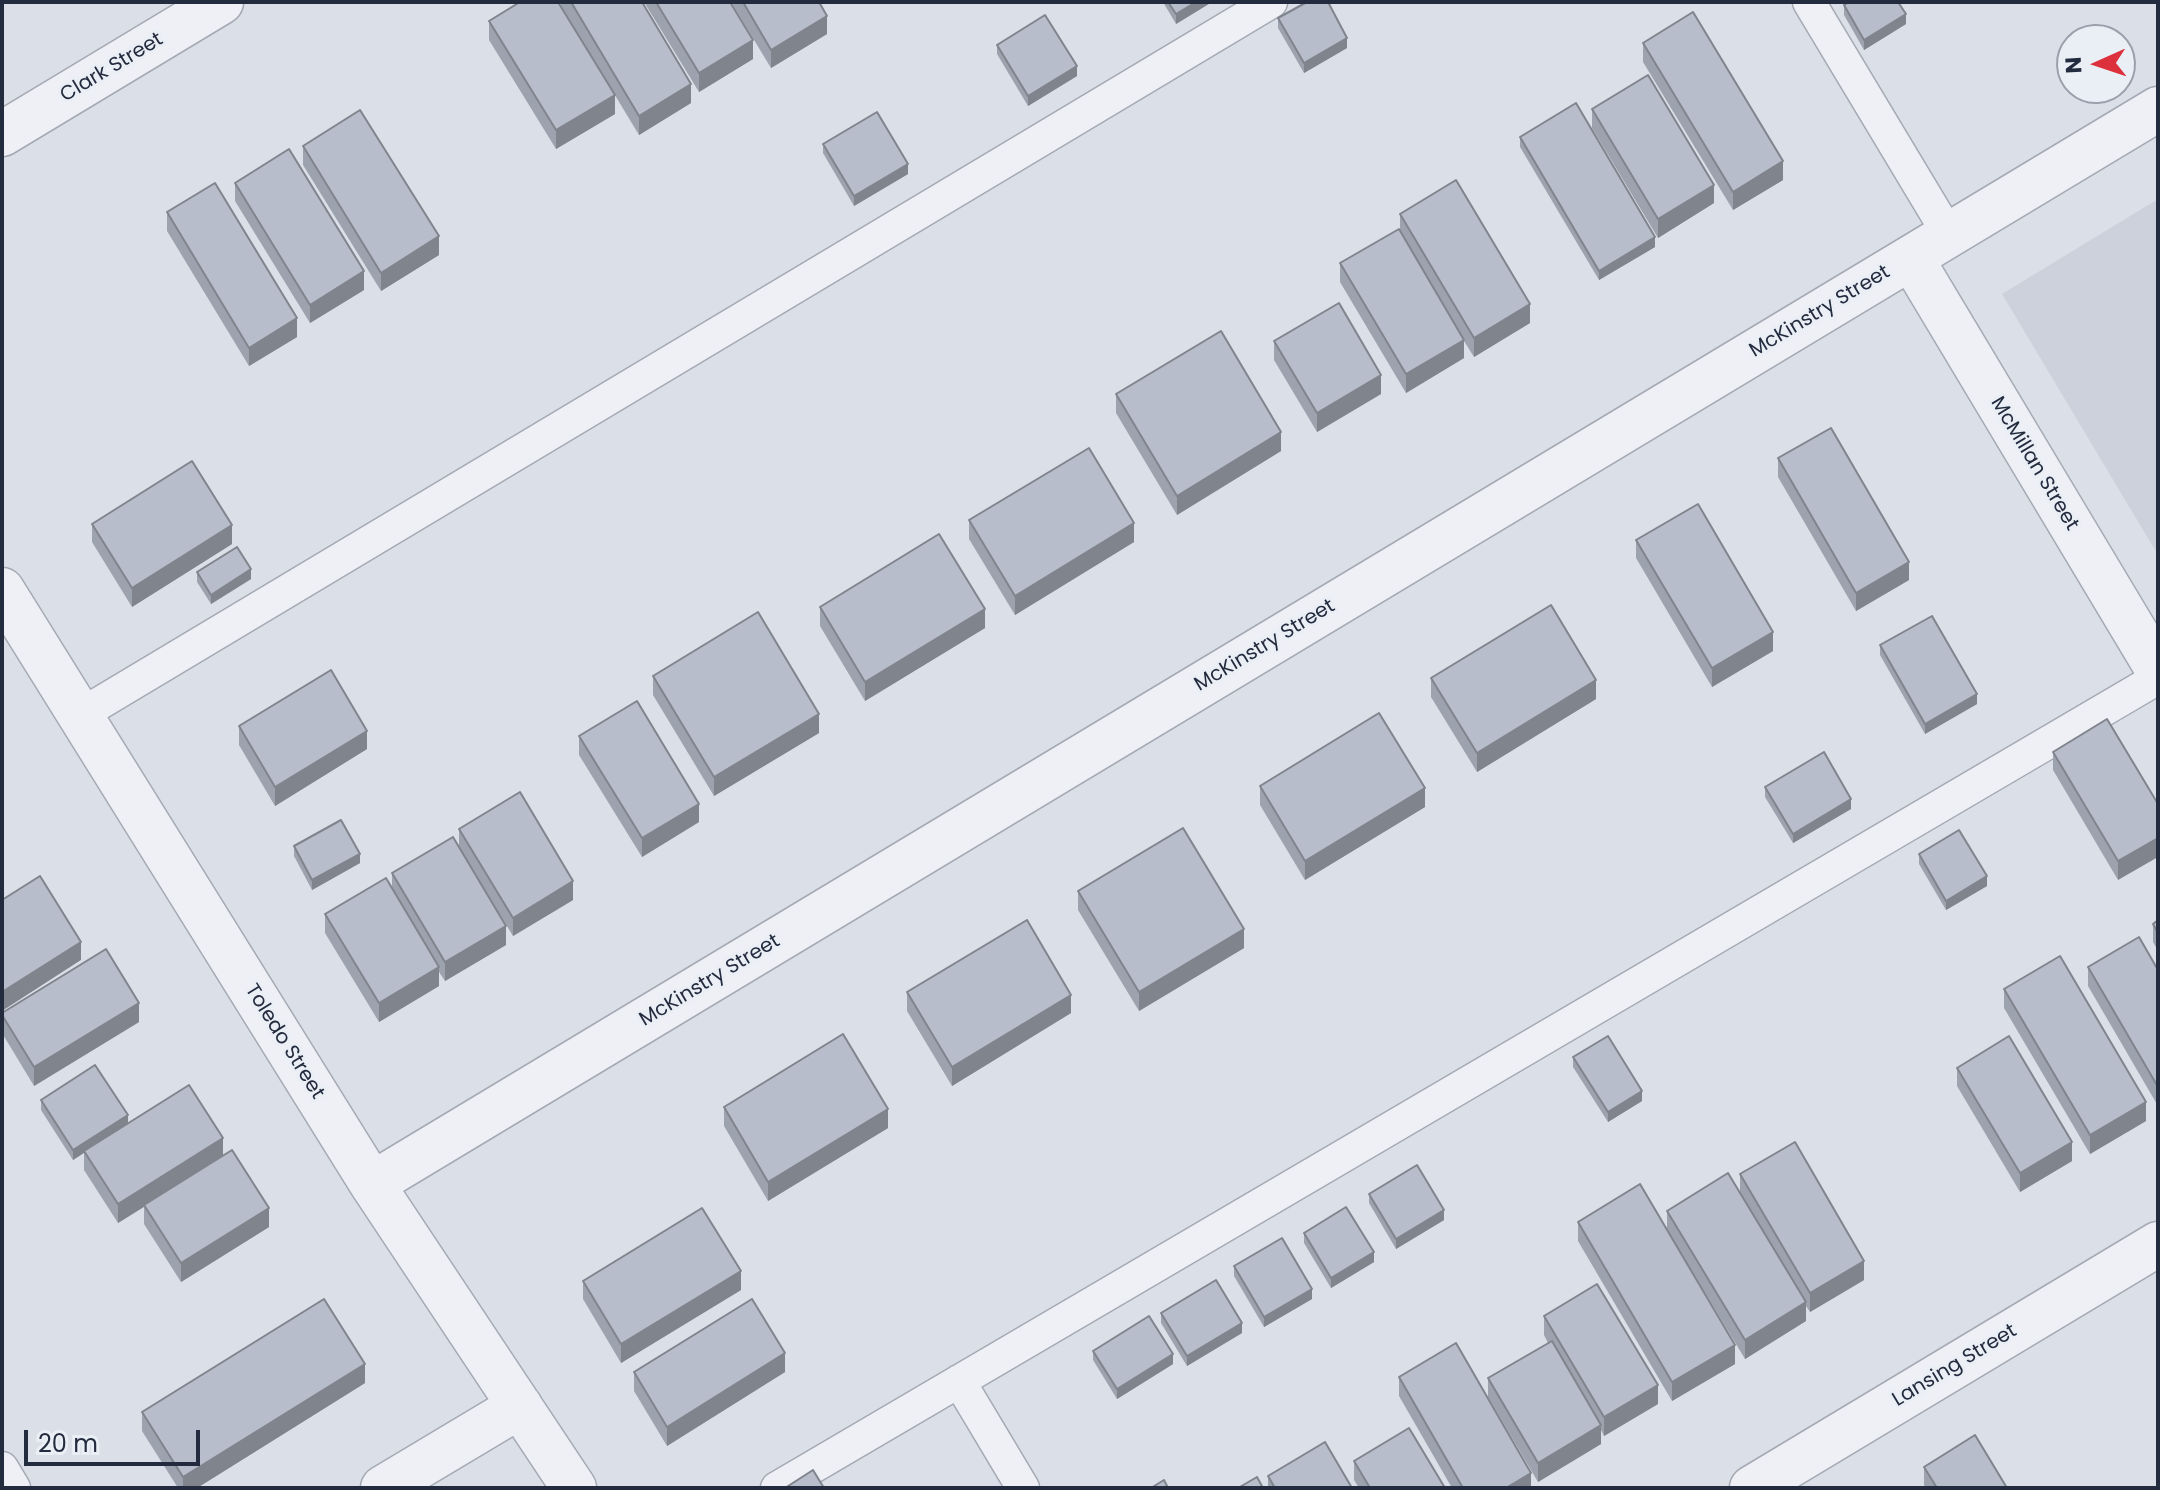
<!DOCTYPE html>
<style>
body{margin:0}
#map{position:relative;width:2160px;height:1490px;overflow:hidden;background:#dbdfe7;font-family:Poppins,sans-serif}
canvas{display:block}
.frame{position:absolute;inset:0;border:4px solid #232b3e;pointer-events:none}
.north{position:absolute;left:2056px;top:24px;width:80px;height:80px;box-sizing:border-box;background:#eaeef5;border:2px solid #9aa0ac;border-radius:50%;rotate:267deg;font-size:22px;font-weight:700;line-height:32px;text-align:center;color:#232b3e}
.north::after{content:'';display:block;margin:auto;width:28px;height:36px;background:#dc303c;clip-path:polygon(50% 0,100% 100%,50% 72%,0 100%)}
.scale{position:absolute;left:24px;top:1430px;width:176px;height:36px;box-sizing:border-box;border:4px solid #232b3e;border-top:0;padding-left:10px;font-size:24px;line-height:28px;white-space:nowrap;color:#232b3e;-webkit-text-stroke:6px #eaeef5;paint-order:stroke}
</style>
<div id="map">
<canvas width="2160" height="1490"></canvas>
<div class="frame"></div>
<div class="north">N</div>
<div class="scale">20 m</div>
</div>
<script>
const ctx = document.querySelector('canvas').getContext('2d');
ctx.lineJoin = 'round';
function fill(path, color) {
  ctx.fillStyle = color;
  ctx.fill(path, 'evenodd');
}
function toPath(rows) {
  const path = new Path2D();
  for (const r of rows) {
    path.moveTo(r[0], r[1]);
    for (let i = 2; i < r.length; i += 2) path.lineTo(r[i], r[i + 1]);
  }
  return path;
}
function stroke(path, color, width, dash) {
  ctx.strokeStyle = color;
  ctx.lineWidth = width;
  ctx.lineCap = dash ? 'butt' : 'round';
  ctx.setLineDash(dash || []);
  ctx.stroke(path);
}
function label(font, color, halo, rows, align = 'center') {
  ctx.font = font + ' Poppins,sans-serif';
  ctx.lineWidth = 6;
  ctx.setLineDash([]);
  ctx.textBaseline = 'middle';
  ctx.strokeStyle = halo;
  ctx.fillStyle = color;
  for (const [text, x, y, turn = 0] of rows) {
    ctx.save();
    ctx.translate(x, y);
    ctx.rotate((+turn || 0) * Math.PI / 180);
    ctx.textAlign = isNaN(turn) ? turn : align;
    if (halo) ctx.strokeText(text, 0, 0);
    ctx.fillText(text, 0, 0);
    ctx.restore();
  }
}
fill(toPath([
 [2158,199,2158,555,2002,294]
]), '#ccd1dc');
const service = toPath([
 [1809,2,1949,235],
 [80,715,1271,2],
 [959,1381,1023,1488],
 [2,1468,14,1488],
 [777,1488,2158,678]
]);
const minor = toPath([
 [1911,258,2158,670],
 [2,590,372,1184,574,1488],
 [372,1184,2158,109],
 [383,1488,520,1406],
 [1752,1488,2158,1244]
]);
const tertiary = toPath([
 [2,134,221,2]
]);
stroke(service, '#a4a9b4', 35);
stroke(minor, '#a4a9b4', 47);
stroke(tertiary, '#a4a9b4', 47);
stroke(service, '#eef0f5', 32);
stroke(minor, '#eef0f5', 44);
stroke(tertiary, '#eef0f5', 44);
fill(toPath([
 [561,2,642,2,691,103,639,135,561,6],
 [644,2,730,2,753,59,699,92],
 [731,2,819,2,827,34,771,68],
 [1163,2,1212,2,1176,24],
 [1844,5,1906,24,1864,50,1844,15],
 [1278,18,1347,48,1304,73,1278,28],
 [489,21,615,114,556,149,489,40],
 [1643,43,1783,180,1733,210,1643,62],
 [997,45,1077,76,1028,106,997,54],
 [1592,109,1714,203,1658,238,1592,128],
 [1520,137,1655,247,1599,280,1520,147],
 [823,144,908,174,854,206,823,153],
 [303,146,439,255,381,291,303,165],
 [235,183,364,290,310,323,235,201],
 [167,212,297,337,249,366,167,231],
 [1400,214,1530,323,1474,357,1464,341,1464,358,1406,393,1340,282,1340,263,1400,231],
 [1274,341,1381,394,1317,432,1274,360],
 [1116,394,1281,451,1177,515,1116,413],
 [1778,458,1909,580,1856,611,1778,477],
 [969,520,1134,542,1015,615,969,539],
 [92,524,232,544,132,607,92,542],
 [1636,540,1773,651,1712,687,1636,558],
 [197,572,251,579,211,604,197,582],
 [820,607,985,628,865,701,820,626],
 [1880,645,1977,704,1925,734,1880,655],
 [653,676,819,733,714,796,653,695],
 [1431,678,1596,699,1477,772,1431,697],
 [239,726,367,749,275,806,239,745],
 [579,736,699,822,642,857,579,755],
 [2053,752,2158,804,2118,880,2053,770],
 [1260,786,1425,807,1305,880,1260,805],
 [1765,787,1851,809,1793,843,1765,797],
 [459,829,573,900,513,936,499,913,506,945,445,981,439,972,439,986,379,1022,325,933,325,914,392,889,392,873,459,848],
 [294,846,360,863,312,890,294,856],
 [1919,854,1987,886,1946,910,1919,864],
 [1078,891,1244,948,1139,1011,1078,910],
 [2158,920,2158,951,2153,942,2153,924],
 [2088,967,2158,970,2158,1106,2088,986],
 [2004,989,2146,1121,2090,1154,2004,1008],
 [907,992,1071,1013,952,1086,907,1011],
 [2,1013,139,1022,34,1086,2,1033],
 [1573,1057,1642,1101,1608,1122,1573,1067],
 [1957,1068,2072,1161,2020,1192,1957,1086],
 [41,1100,128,1124,223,1156,269,1227,181,1282,144,1224,144,1207,118,1223,84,1170,84,1153,73,1160,41,1110],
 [724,1107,888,1128,768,1201,724,1126],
 [1740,1174,1864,1280,1810,1312,1806,1306,1806,1321,1745,1359,1681,1253,1735,1364,1672,1401,1578,1241,1578,1222,1667,1229,1667,1211,1740,1192],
 [1369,1194,1444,1220,1396,1249,1369,1203],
 [1304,1233,1374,1262,1331,1288,1304,1243],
 [1234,1266,1312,1299,1264,1327,1234,1276],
 [583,1281,741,1290,621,1363,583,1299],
 [1161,1313,1242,1333,1187,1366,1161,1323],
 [1544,1316,1658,1404,1604,1436,1601,1430,1601,1444,1538,1482,1488,1397,1488,1378,1548,1343,1544,1335],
 [1093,1351,1173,1364,1117,1399,1093,1360],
 [634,1372,785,1372,667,1446,634,1391],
 [1399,1377,1531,1488,1452,1488,1399,1396],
 [365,1383,197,1488,178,1488,142,1431,142,1412],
 [1354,1461,1445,1488,1359,1488,1354,1480],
 [1924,1467,2007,1488,1926,1488,1924,1485],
 [1268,1476,1352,1488,1268,1488]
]), '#9da3ae');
fill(toPath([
 [1196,2,1212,2,1176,24,1176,14],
 [1906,14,1906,24,1864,50,1864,40],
 [827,16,827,34,771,68,771,50],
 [1347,38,1347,48,1304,73,1304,63],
 [753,40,753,59,699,92,699,73],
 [1077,66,1077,76,1028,106,1028,96],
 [691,84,691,103,639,135,639,116],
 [615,95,615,114,556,149,556,130],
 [1783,161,1783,180,1733,210,1733,192],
 [908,164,908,174,854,206,854,196],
 [1714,185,1714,203,1658,238,1658,219],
 [439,236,439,255,381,291,381,273],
 [1655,237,1655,247,1599,280,1599,271],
 [364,271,364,290,310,323,310,305],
 [1530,304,1530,323,1474,357,1474,338],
 [297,318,297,337,249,366,249,348],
 [1464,340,1464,358,1406,393,1406,374],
 [1381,375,1381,394,1317,432,1317,413],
 [1281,432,1281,451,1177,515,1177,496],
 [1134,523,1134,542,1015,615,1015,596],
 [232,525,232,544,132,607,132,588],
 [1909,562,1909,580,1856,611,1856,593],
 [251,569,251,579,211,604,211,595],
 [985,609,985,628,865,701,865,682],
 [1773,632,1773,651,1712,687,1712,668],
 [1596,680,1596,699,1477,772,1477,753],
 [1977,694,1977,704,1925,734,1925,724],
 [819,714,819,733,714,796,714,777],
 [367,731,367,749,275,806,275,787],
 [1425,788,1425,807,1305,880,1305,861],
 [1851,799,1851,809,1793,843,1793,834],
 [4,802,4,821,2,822,2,803],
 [699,804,699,822,642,857,642,838],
 [2158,838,2158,857,2118,880,2118,861],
 [360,854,360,863,312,890,312,880],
 [1987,876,1987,886,1946,910,1946,901],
 [573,881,573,900,513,936,513,918],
 [506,926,506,945,445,981,445,962],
 [1244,929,1244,948,1139,1011,1139,992],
 [81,942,81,960,2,1011,2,992],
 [439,967,439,986,379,1022,379,1003],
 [1071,995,1071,1013,952,1086,952,1067],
 [139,1003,139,1022,34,1086,34,1067],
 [1642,1091,1642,1101,1608,1122,1608,1112],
 [2146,1102,2146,1121,2090,1154,2090,1135],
 [888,1109,888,1128,768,1201,768,1182],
 [128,1115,128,1124,73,1160,73,1150],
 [223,1138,223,1157,118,1223,118,1204],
 [2072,1142,2072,1161,2020,1192,2020,1173],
 [269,1208,269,1227,181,1282,181,1263],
 [1444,1210,1444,1220,1396,1249,1396,1239],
 [1374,1252,1374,1262,1331,1288,1331,1278],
 [1864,1261,1864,1280,1810,1312,1810,1293],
 [741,1271,741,1290,621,1363,621,1344],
 [1312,1289,1312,1299,1264,1327,1264,1317],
 [1806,1302,1806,1321,1745,1359,1745,1340],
 [1242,1323,1242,1333,1187,1366,1187,1356],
 [1735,1345,1735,1364,1672,1401,1672,1382],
 [785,1353,785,1372,667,1446,667,1427],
 [1173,1354,1173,1364,1117,1399,1117,1389],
 [365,1364,365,1383,197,1488,183,1488,183,1477],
 [1658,1385,1658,1404,1604,1436,1604,1417],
 [1601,1425,1601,1444,1538,1482,1538,1463],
 [1531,1473,1531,1488,1506,1488]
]), '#80848d');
const building = toPath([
 [520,2,558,2,615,95,556,130,489,21,520,2],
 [571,2,642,2,691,84,639,116,571,2],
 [656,2,730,2,753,40,699,73,656,2],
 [743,2,819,2,827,16,771,50,743,2],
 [1168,2,1196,2,1176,14,1168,2],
 [1307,2,1328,2,1347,38,1304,63,1278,18,1307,2],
 [1849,2,1898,2,1906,14,1864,40,1844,5,1849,2],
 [1693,12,1783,161,1733,192,1643,43,1693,12],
 [1045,15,1077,66,1028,96,997,45,1045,15],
 [1648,75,1714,185,1658,219,1592,109,1648,75],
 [1576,103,1655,237,1599,271,1520,137,1576,103],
 [360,110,439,236,381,273,303,146,360,110],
 [877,112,908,164,854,196,823,144,877,112],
 [289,149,364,271,310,305,235,183,289,149],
 [1456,180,1530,304,1474,338,1400,214,1456,180],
 [215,183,297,318,249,348,167,212,215,183],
 [1399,229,1464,340,1406,374,1340,263,1399,229],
 [1339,303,1381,375,1317,413,1274,341,1339,303],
 [1221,331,1281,432,1177,496,1116,394,1221,331],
 [1831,428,1909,562,1856,593,1778,458,1831,428],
 [1089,448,1134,523,1015,596,969,520,1089,448],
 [192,461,232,525,132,588,92,524,192,461],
 [1698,504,1773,632,1712,668,1636,540,1698,504],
 [939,534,985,609,865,682,820,607,939,534],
 [237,547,251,569,211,595,197,572,237,547],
 [1551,605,1596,680,1477,753,1431,678,1551,605],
 [758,612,819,714,714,777,653,676,758,612],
 [1932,616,1977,694,1925,724,1880,645,1932,616],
 [331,670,367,731,275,787,239,726,331,670],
 [637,701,699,804,642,838,579,736,637,701],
 [1379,713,1425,788,1305,861,1260,786,1379,713],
 [2107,719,2158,804,2158,838,2118,861,2053,752,2107,719],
 [1824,752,1851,799,1793,834,1765,787,1824,752],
 [520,792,573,881,513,918,459,829,520,792],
 [341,820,360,854,312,880,294,846,341,820],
 [1183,828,1244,929,1139,992,1078,891,1183,828],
 [1959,830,1987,876,1946,901,1919,854,1959,830],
 [453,837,506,926,445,962,392,873,453,837],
 [40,876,81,942,2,992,2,900,40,876],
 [386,878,439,967,379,1003,325,914,386,878],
 [1027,920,1071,995,952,1067,907,992,1027,920],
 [2158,920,2158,933,2153,924,2158,920],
 [2139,937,2158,970,2158,1087,2088,967,2139,937],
 [106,949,139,1003,34,1067,2,1015,2,1013,106,949],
 [2060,956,2146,1102,2090,1135,2004,989,2060,956],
 [843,1034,888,1109,768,1182,724,1107,843,1034],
 [1608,1036,1642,1091,1608,1112,1573,1057,1608,1036],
 [2009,1036,2072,1142,2020,1173,1957,1068,2009,1036],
 [95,1065,128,1115,73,1150,41,1100,95,1065],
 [189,1085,223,1138,118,1204,84,1151,189,1085],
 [1795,1142,1864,1261,1810,1293,1740,1174,1795,1142],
 [232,1150,269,1208,181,1263,144,1205,232,1150],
 [1417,1165,1444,1210,1396,1239,1369,1194,1417,1165],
 [1728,1173,1806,1302,1745,1340,1667,1211,1728,1173],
 [1640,1184,1735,1345,1672,1382,1578,1222,1640,1184],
 [1346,1207,1374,1252,1331,1278,1304,1233,1346,1207],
 [702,1208,741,1271,621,1344,583,1281,702,1208],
 [1282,1238,1312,1289,1264,1317,1234,1266,1282,1238],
 [1216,1280,1242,1323,1187,1356,1161,1313,1216,1280],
 [1597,1284,1658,1385,1604,1417,1544,1316,1597,1284],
 [324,1299,365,1364,183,1477,142,1412,324,1299],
 [752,1299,785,1353,667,1427,634,1372,752,1299],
 [1149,1316,1173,1354,1117,1389,1093,1351,1149,1316],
 [1552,1341,1601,1425,1538,1463,1488,1378,1552,1341],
 [1456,1343,1531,1473,1506,1488,1463,1488,1399,1377,1456,1343],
 [1409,1428,1445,1488,1370,1488,1354,1461,1409,1428],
 [1975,1435,2007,1488,1937,1488,1924,1467,1975,1435],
 [1325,1442,1352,1488,1275,1488,1268,1476,1325,1442],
 [813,1470,824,1488,785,1488,813,1470],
 [1257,1477,1263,1488,1238,1488,1257,1477],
 [1164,1480,1168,1488,1151,1488,1164,1480]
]);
fill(building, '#b7bdca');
stroke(building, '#80848d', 2);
label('20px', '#232b3e', '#eaeef5', [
 ["Clark Street",112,68,-31],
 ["McKinstry Street",1820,312,-31],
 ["McMillan Street",2034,464,59],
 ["McKinstry Street",1265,646,-31],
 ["McKinstry Street",710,981,-31],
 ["Toledo Street",284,1042,58],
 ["Lansing Street",1955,1366,-31]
]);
</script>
